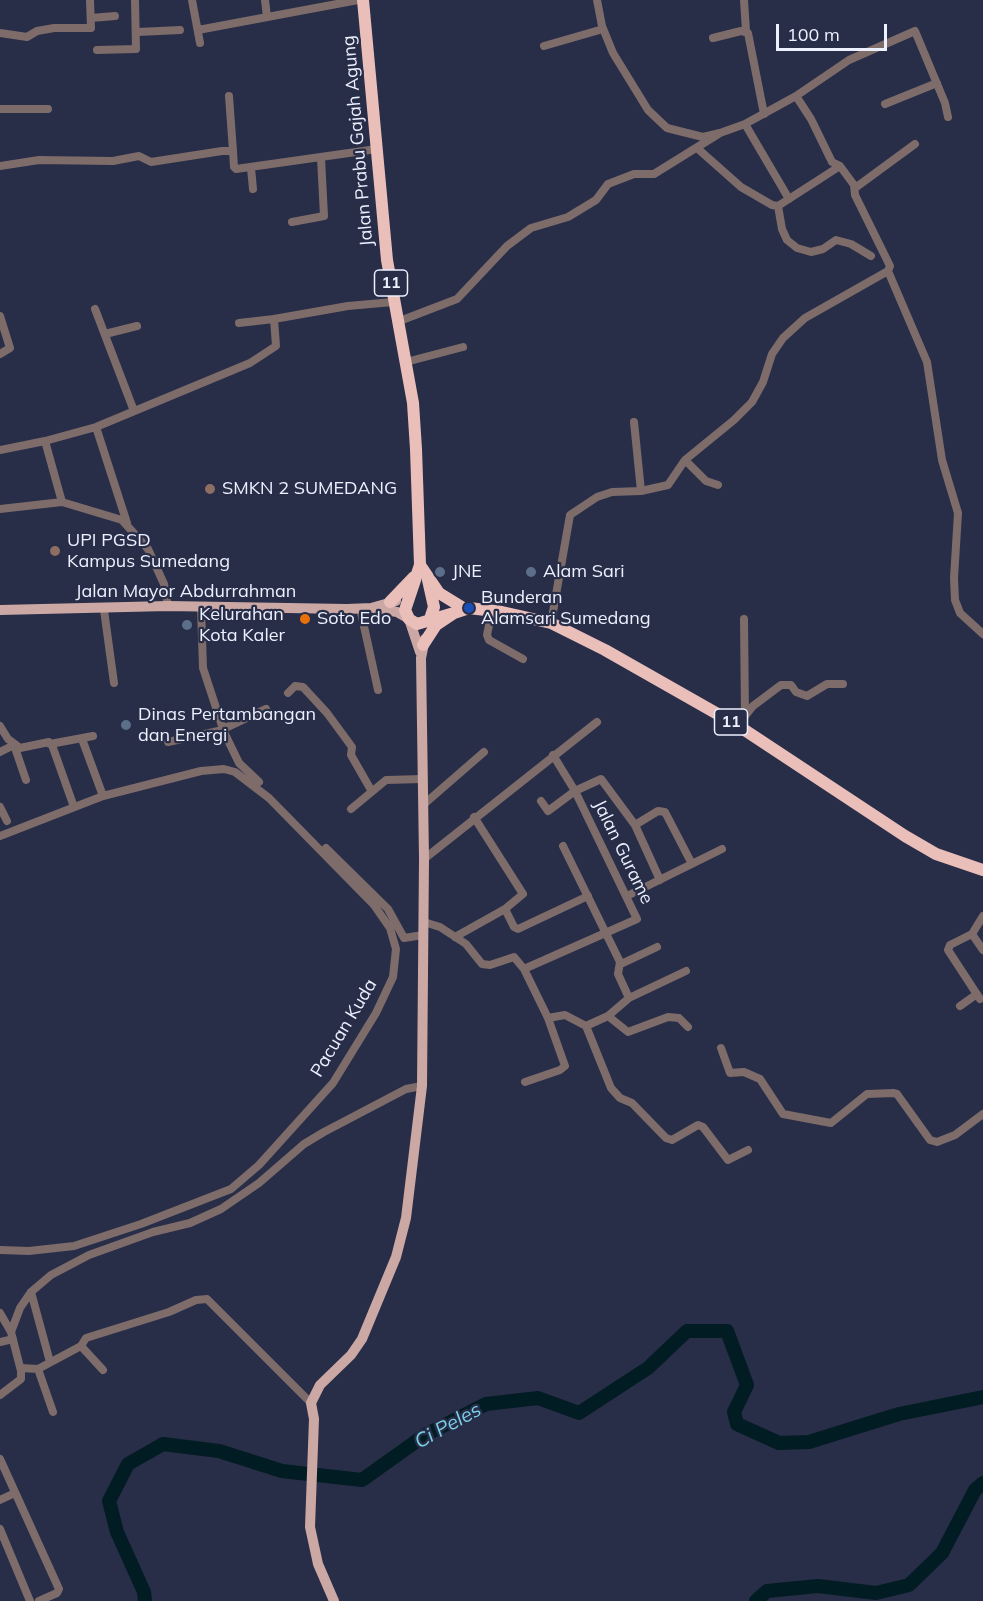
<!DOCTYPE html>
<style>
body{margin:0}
#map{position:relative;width:983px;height:1601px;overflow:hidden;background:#282d48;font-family:Mulish,sans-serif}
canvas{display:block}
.scale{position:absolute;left:776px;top:24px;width:111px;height:27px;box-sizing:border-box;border:3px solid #edf0ff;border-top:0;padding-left:8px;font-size:18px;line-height:21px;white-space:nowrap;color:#edf0ff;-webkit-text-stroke:4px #282d48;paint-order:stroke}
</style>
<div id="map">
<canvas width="983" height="1601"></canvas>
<div class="scale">100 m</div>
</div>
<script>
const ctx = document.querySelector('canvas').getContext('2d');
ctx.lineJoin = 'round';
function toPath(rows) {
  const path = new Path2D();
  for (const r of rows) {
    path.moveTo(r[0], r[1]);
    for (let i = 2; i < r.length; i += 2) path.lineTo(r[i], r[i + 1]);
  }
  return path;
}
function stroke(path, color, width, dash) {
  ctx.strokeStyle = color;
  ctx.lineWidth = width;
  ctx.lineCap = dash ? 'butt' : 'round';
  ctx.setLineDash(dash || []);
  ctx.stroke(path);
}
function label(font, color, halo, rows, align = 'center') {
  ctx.font = font + ' Mulish,sans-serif';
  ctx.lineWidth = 4.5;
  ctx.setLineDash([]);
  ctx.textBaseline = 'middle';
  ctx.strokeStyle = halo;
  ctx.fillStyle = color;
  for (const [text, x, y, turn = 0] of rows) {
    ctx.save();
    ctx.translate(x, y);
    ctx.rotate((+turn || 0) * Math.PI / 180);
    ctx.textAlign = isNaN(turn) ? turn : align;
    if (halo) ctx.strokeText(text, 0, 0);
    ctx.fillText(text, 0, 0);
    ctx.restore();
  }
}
stroke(toPath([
 [145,1601,144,1592,117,1532,109,1501,128,1464,163,1444,219,1451,282,1471,362,1480,425,1435,486,1404,538,1398,579,1413,648,1368,687,1331,727,1331,747,1385,734,1412,737,1424,779,1443,809,1442,899,1414,983,1397],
 [756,1601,767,1591,818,1586,876,1593,909,1585,942,1553,975,1490,983,1483]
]), '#021c23', 14);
stroke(toPath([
 [192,0,200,43],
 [265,0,267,17],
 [597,0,602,26,613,53,648,110,667,128,703,137,720,133,745,124,796,96,811,119,832,162,840,166],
 [744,0,746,31],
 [91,18,115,16],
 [198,30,358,0],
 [138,32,180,30],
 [0,33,27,37,37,31,54,28,91,28,90,0],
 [713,38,741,31,748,33,764,114],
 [544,46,603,29],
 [97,50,136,49,135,0],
 [229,96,233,151],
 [796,96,849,60,915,31,945,103,948,117],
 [885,104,937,83],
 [0,109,48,109],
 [745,124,789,199],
 [697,148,741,187,772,205,778,206,840,166,854,185,855,195,890,266,888,271,927,362,942,460,958,513,954,578,955,600,960,613,983,634],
 [0,166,39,160,113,161,139,156,151,162,222,151,233,151,234,167,236,169,377,149],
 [251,168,253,189],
 [855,188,915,144],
 [778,206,782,229,787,240,797,248,811,252,823,249,836,240,851,244,871,256],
 [292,222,324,216,321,158],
 [95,309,134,411],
 [0,316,10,348,0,354],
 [397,322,457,299,507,246,531,228,568,217,596,200,608,184,634,174,654,174,720,133],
 [239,323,274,319],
 [105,334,137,326],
 [406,362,463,347],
 [634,422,641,491],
 [96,427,127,523],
 [45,441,62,502],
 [0,450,45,441,96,427,250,363,276,346,274,319,348,306,393,302],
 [685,460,706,481,718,485],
 [0,509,62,502,122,520,148,549,164,584,168,606],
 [201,608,203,668,224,732,239,763,259,782],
 [360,608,378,690],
 [104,610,114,683],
 [492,610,487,635,489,640,523,659],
 [744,619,745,716],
 [551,623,570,515,597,497,612,492,641,491,668,485,685,460,734,420,752,402,763,382,772,354,783,338,805,318,888,271],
 [288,693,295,686,303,687,327,713,352,747,351,755,371,790],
 [745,716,753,706,781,685,791,685,796,692,807,696,827,684,843,684],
 [0,726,8,739,20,748,49,742,52,745,74,807],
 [223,729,266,709],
 [82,739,103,796],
 [168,742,223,730],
 [50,744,93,736],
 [0,752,14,745,26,780],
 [541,801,548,811,575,791,601,779,635,825,660,880],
 [423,805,484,752],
 [0,807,7,821],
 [351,809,386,780,422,779],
 [635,825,658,811,665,812,692,864],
 [0,836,103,796,201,771,224,769,235,772,269,798,374,905,390,928,396,949,393,977,376,1013,333,1083,259,1165,231,1189,141,1224,74,1246,29,1251,0,1250],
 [563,846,620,962,618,974,629,998,686,971],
 [326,848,388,909,404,938,423,935],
 [424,859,597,722],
 [627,896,722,849],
 [505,909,514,927,518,929,588,896],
 [983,916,972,934,983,950],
 [424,922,440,927,466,944,482,964,490,965,514,957,524,969,548,1018,565,1015,586,1026,608,1016,629,998],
 [972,934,950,945,948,950,980,999],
 [455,937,505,909,523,894,474,817],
 [621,964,657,947],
 [524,969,637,919,575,791,553,755],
 [960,1006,977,994],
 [608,1016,628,1032,668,1017,679,1018,688,1027],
 [586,1026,611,1088,620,1098,632,1103,666,1138,672,1140,698,1125,703,1127,728,1160,748,1150],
 [721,1048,730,1073,744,1072,760,1079,783,1114,831,1123,867,1094,893,1093,897,1094,930,1140,937,1142,955,1135,983,1114],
 [525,1082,560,1070,565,1066,548,1018],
 [31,1292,50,1362],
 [0,1313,11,1332],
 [0,1342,13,1339],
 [81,1346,86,1338,169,1312,196,1300,207,1299,311,1403],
 [21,1368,38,1369,53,1412],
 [38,1369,81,1346,103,1370],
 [0,1395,21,1379,21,1371,11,1332,20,1308,31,1292,51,1275,89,1255,153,1232,190,1223,221,1209,259,1183,304,1144,324,1132,406,1089,422,1086],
 [0,1459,59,1589,57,1593,39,1601],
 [0,1500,15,1493],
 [0,1529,30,1601]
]), '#7d6c6a', 8);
stroke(toPath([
 [374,608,397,612,409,619,420,652],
 [0,610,168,606,347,609,371,608,396,601],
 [334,1601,318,1564,310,1527,314,1419,311,1403,320,1385,351,1355,362,1339,396,1257,406,1218,422,1086,424,859,421,658,425,639]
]), '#cba8a4', 10);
stroke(toPath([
 [363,0,387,260,413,403,416,449,420,565,405,610,409,619,417,624,454,613],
 [420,565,439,593,465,609],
 [428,580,434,607,430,619],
 [390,602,414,577],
 [423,645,436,625,454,613,469,608,502,612,551,623,605,650,737,725,905,836,936,854,983,870]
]), '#eabfba', 12);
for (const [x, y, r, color] of [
 [210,489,6,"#8d6e63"],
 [55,551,6,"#8d6e63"],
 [440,572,6,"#5c6f8a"],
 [531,572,6,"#5c6f8a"],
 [469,608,6,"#1a4fb4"],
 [305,619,6,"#e8710a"],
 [187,625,6,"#5c6f8a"],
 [126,725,6,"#5c6f8a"]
]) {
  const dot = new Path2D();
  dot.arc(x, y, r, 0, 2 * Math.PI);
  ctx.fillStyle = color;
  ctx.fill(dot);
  stroke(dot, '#282d48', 2);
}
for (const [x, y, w] of [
 [391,283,33],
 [731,722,33]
]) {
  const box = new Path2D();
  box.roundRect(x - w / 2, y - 13, w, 26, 4.5);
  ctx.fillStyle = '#282d48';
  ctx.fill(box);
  stroke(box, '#edf0ff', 1.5);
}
label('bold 16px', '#edf0ff', null, [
 ["11",391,283],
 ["11",731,722]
]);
label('18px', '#edf0ff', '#282d48', [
 ["Jalan Prabu Gajah Agung",358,141,-95],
 ["Jalan Mayor Abdurrahman",186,592],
 ["Jalan Gurame",623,852,64],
 ["Pacuan Kuda",344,1028,-59]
]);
label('18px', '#edf0ff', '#282d48', [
 ["SMKN 2 SUMEDANG",222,489],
 ["UPI PGSD",67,541],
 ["Kampus Sumedang",67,562],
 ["JNE",452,572],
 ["Alam Sari",543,572],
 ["Bunderan",481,598],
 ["Alamsari Sumedang",481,619],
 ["Kelurahan",199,615],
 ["Kota Kaler",199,636],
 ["Soto Edo",317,619],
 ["Dinas Pertambangan",138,715],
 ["dan Energi",138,736]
], 'left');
label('italic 20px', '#7bcfe7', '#282d48', [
 ["Ci Peles",448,1426,-29]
]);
</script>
